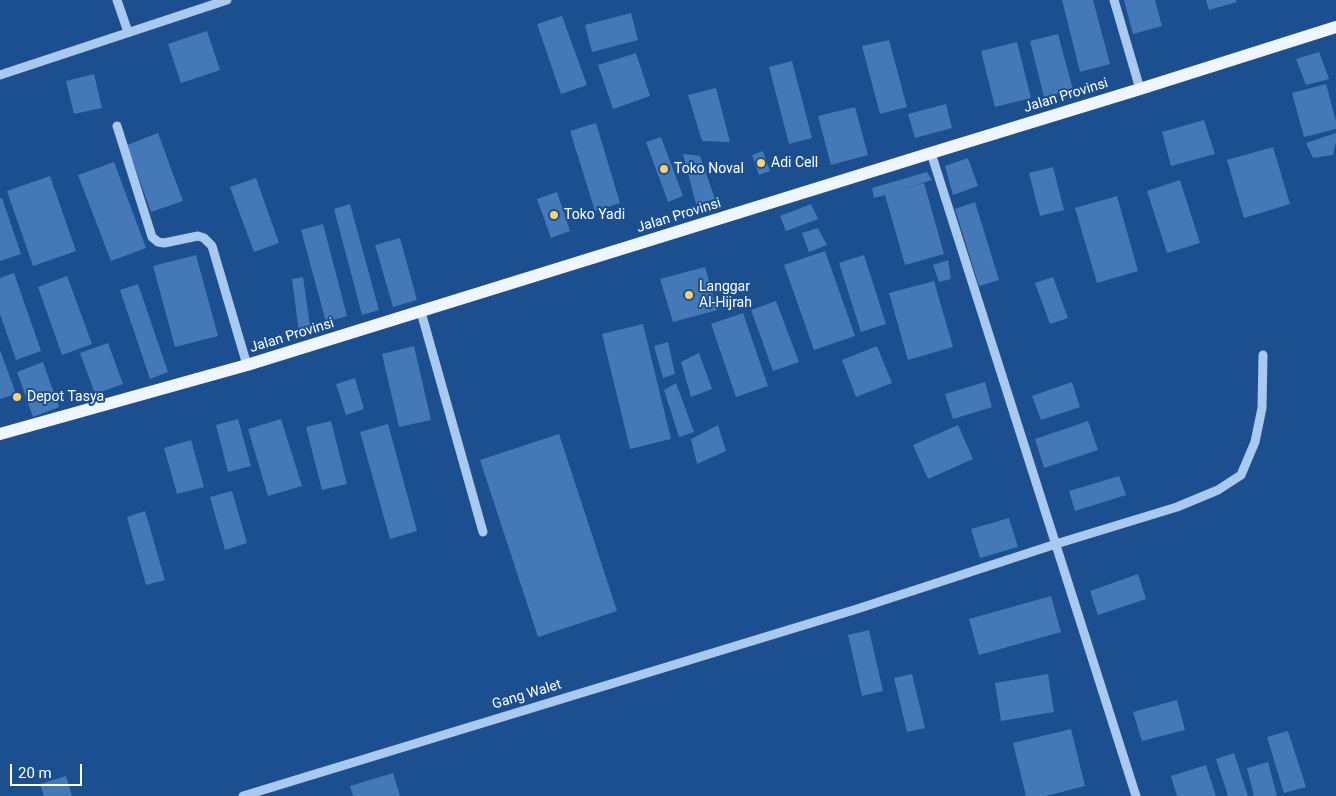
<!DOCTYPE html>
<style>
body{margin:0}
#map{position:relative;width:1336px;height:796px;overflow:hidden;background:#1b4f8f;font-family:Roboto,sans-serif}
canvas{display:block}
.scale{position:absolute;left:10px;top:764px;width:72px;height:22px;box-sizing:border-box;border:2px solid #fff;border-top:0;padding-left:6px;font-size:15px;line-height:18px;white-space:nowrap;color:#fff;-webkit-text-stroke:4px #1b4f8f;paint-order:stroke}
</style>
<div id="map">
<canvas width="1336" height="796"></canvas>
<div class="scale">20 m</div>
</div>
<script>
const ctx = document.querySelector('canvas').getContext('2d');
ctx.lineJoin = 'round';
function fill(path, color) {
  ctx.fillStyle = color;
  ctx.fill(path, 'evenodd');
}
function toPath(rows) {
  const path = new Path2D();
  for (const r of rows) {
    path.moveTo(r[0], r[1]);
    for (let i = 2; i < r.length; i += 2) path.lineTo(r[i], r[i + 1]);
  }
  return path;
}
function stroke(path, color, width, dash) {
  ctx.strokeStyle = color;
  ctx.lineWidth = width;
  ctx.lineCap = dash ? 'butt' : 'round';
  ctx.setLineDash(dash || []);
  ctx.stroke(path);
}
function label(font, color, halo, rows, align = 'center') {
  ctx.font = font + ' Roboto,sans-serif';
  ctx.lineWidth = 4;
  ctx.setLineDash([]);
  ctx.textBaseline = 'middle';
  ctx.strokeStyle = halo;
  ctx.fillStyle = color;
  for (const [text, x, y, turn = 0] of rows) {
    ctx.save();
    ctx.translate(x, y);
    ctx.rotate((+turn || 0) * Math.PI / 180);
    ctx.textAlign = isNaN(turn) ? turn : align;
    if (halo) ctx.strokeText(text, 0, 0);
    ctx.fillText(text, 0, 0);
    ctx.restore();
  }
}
fill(toPath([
 [1062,0,1093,0,1110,64,1080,72],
 [1124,0,1155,0,1162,26,1133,34],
 [1206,0,1236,0,1237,2,1209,10],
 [631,13,638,40,592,52,585,25],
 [562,16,587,85,561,94,537,24],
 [207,31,220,70,181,83,168,44],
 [1058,34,1073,90,1044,97,1030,41],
 [889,40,907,107,880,114,862,46],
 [1017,42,1031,98,995,107,981,51],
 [1319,52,1329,79,1306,85,1296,59],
 [636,53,650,96,613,109,598,65],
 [792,61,812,138,789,144,769,67],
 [94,74,102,108,74,114,66,81],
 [1326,84,1336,121,1336,129,1304,137,1292,93],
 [716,88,730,142,702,141,688,95],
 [946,104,952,128,915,138,908,114],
 [855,107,868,155,831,165,818,116],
 [1204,120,1215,154,1171,166,1162,132],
 [596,123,620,203,595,211,570,131],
 [158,133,183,201,151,212,127,145],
 [1336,133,1336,142,1333,155,1313,158,1306,143],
 [661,137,683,196,668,202,646,142],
 [1273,147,1290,204,1244,218,1227,160],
 [763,151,770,171,759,175,752,155],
 [683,154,700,156,715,199,696,204],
 [968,158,978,186,953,195,945,166],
 [114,162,146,248,111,261,78,175],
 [1053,167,1064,210,1040,216,1029,173],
 [927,172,932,180,906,188,924,183,944,254,905,265,885,195,874,198,872,188],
 [50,176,76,251,33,266,7,191],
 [256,178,279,243,254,252,230,187],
 [1180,180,1200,243,1167,253,1147,191],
 [557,192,570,231,551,238,537,199],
 [1117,196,1138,271,1097,283,1075,208],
 [2,198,21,254,0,261,0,199],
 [975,202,999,280,979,286,955,209],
 [350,204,379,310,362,315,334,209],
 [811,204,818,219,786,231,780,216],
 [323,224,347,316,326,322,301,230],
 [818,228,827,245,809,252,802,233],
 [400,238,417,300,393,307,375,245],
 [825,251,855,336,814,350,784,265],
 [196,255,218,336,175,347,153,266],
 [864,255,886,324,861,332,839,263],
 [948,260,951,279,939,282,933,265],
 [705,267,717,310,673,322,660,279],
 [14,273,41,351,16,360,0,314,0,278],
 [67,276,92,344,62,355,38,287],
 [303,277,311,332,299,333,292,279],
 [1053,277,1068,318,1050,324,1035,283],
 [934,281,953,347,908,360,889,293],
 [138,284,168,372,150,379,120,290],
 [776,301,799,362,773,371,751,310],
 [743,313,768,386,736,397,711,324],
 [643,324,671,439,630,449,602,334],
 [668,342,675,374,663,378,654,346],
 [108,343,123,384,95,394,80,353],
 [414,346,431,420,399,427,382,354],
 [877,346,892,383,856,397,842,360],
 [0,350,16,394,0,399],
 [699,353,712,389,691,397,681,362],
 [43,362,59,407,33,417,17,372],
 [355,378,364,409,346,415,336,384],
 [985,382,992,407,953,419,945,394],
 [1072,382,1080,407,1041,420,1032,396],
 [676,383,694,432,679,437,664,390],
 [238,419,251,466,228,472,216,425],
 [281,419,302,486,268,496,248,429],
 [331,421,347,484,322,490,306,427],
 [1088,421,1098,450,1044,468,1035,439],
 [388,424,417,531,390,539,360,432],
 [718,425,726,451,697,464,691,439],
 [958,425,973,459,928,479,913,445],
 [559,434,617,611,538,637,480,460],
 [191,440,204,487,177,494,164,448],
 [1119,476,1126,495,1075,511,1069,491],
 [232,491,247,543,225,550,210,497],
 [145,511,165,580,146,585,127,517],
 [1009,518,1018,547,980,558,971,529],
 [1138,574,1146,599,1098,615,1090,591],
 [1051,596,1061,632,979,655,969,619],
 [869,630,883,691,862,696,848,635],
 [912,674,925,728,907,732,894,678],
 [1048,674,1054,712,1001,721,995,683],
 [1177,700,1185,730,1142,741,1133,712],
 [1071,729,1085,786,1046,796,1026,796,1013,743],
 [1288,731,1306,787,1284,793,1267,737],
 [1234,753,1248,796,1228,796,1216,759],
 [1268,762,1277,796,1254,796,1247,768],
 [1206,765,1216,796,1177,796,1171,776],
 [393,773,400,796,353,796,350,786],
 [66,776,72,796,44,796,40,784]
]), '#4478b7');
stroke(toPath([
 [117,0,128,32],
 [1114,0,1140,89],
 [0,75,227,0],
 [117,126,152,237,158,242,164,243,198,236,204,238,212,246,247,365],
 [931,153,1136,796],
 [421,312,483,532],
 [243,796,857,609,1056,544,1177,507,1218,490,1241,475,1255,442,1262,408,1263,355]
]), '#a9c9ee', 9);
stroke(toPath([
 [0,434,247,365,931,153,1140,89,1336,27]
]), '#f0f6ff', 12);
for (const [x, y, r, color] of [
 [761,163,5,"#ffd166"],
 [664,169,5,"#ffd166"],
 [554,215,5,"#ffd166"],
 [689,295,5,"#ffd166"],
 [17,397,5,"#ffd166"]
]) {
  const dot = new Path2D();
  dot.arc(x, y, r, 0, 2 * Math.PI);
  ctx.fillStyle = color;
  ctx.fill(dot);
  stroke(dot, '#1b4f8f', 2);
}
label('14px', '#fff', '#1b4f8f', [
 ["Jalan Provinsi",1066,96,-17],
 ["Jalan Provinsi",679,216,-17],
 ["Jalan Provinsi",292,336,-17],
 ["Gang Walet",527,695,-17]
]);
label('14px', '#fff', '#1b4f8f', [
 ["Adi Cell",771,163],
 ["Toko Noval",674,169],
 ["Toko Yadi",564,215],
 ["Langgar",699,287],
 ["Al-Hijrah",699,303],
 ["Depot Tasya",27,397]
], 'left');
</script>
